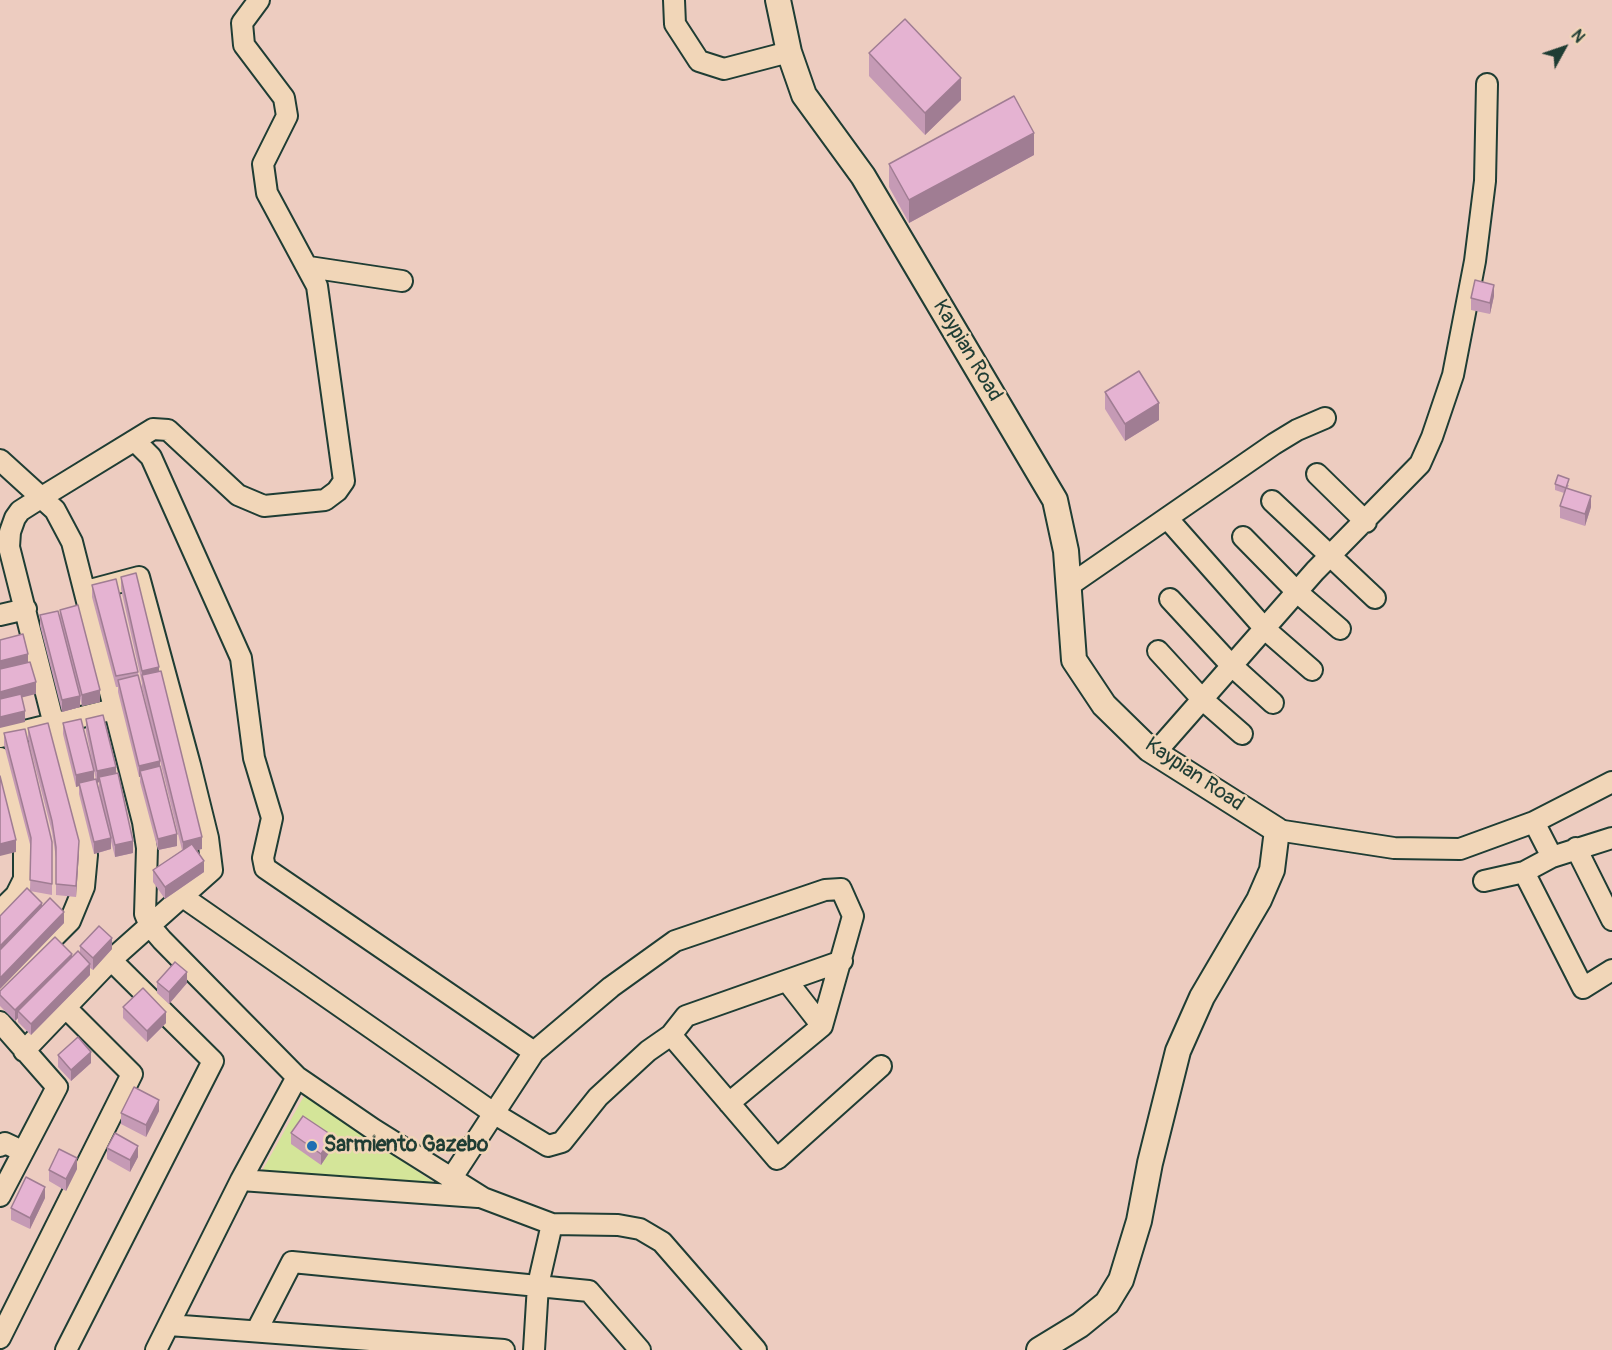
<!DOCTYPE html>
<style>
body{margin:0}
#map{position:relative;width:1612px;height:1350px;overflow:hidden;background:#edccc0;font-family:Pangolin,sans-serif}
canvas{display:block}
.north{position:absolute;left:1534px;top:18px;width:60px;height:60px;-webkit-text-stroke:4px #f1d6b8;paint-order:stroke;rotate:50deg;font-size:16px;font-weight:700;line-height:24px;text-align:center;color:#1f3d34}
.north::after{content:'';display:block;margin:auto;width:21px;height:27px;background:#1f3d34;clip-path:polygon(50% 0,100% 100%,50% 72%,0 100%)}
</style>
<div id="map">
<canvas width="1612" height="1350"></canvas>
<div class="north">N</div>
</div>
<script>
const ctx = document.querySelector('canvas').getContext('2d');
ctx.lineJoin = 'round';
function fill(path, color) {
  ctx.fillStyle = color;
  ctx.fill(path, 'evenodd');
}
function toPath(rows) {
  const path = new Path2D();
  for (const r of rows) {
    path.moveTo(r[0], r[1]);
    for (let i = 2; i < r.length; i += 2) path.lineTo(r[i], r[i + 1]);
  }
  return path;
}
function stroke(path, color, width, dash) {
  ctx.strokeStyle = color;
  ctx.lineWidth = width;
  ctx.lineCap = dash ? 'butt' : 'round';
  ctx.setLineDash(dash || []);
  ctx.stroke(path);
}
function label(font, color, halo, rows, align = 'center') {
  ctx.font = font + ' Pangolin,sans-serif';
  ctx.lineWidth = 5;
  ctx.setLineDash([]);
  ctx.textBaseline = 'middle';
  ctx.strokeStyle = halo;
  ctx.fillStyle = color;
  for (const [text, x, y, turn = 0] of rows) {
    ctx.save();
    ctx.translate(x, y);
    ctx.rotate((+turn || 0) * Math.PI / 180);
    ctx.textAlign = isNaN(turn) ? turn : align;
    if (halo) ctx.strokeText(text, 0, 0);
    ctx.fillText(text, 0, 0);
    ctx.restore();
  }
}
fill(toPath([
 [304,1096,438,1185,262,1171]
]), '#d4e599');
const minor = toPath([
 [674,0,675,24,699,61,724,69,789,52],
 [309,267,402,281],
 [135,441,151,457,241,658,254,758,272,818,263,858,265,868,534,1052,451,1179],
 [0,460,55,510,72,542,143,822,147,848,145,914,150,926,162,940,297,1077,373,1129,483,1198,552,1224,618,1225,640,1229,662,1242,756,1350],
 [1317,474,1366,522],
 [1272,501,1375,598],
 [1167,518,1266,630,1312,670],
 [1243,537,1297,592,1340,629],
 [1067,587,1274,444,1297,430,1325,418],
 [1170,599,1231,665,1273,703],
 [0,615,26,609],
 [1158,651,1202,699,1242,734],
 [0,737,114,709],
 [1155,753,1315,571,1420,464,1432,437,1453,375,1475,261,1485,181,1487,84],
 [0,758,24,850,24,879,16,895,0,911],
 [1534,822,1552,857],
 [1277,830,1394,848,1460,849,1534,822,1612,782],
 [1576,848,1612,920],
 [1524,872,1583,988,1612,970],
 [1484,881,1524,872,1552,857,1612,838],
 [183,897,495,1114,548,1146,562,1142,598,1097,648,1051,671,1035,686,1016,842,961],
 [787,981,822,1026],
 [0,991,70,921,84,887,87,855,9,547,10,532,15,518,20,511,42,497,153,429,168,430,238,495,264,506,325,500,337,491,344,481,317,286,267,193,263,164,287,116,284,98,244,45,242,23,259,0],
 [0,1022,57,1087,0,1196],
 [671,1035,777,1159,881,1066],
 [24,1051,111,960,212,870,208,838,190,765,139,577,94,589],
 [534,1052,611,987,675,941,825,890,841,889,853,916,822,1026,729,1103],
 [0,1146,5,1143,22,1151],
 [241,1180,478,1197],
 [169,1325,504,1350],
 [257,1330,292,1262,589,1291,640,1350],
 [0,1338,132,1074,66,1008],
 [66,1350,213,1061,111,960],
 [156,1350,241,1180,297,1077],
 [534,1350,538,1285,552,1224]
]);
const major = toPath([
 [778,0,789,52,804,95,863,176,1055,500,1066,551,1074,660,1104,705,1149,749,1277,830,1272,870,1259,900,1202,997,1178,1051,1150,1163,1139,1221,1121,1280,1107,1303,1080,1325,1039,1350]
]);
stroke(minor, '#1f3d34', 24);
stroke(major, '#1f3d34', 28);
stroke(minor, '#f1d6b8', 20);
stroke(major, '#f1d6b8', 24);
fill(toPath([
 [869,53,961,100,925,135,869,76],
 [1034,155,909,223,889,187,889,164],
 [1494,296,1490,314,1471,310,1471,298],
 [1105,392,1159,420,1125,441,1105,409],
 [1555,484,1569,485,1567,489,1591,507,1585,526,1560,518,1560,506,1564,493,1555,490],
 [121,577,159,671,202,849,196,850,204,872,165,899,153,882,153,870,182,850,142,687,142,683,121,589],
 [92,585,138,672,138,675,160,768,177,846,158,850,140,782,140,777,139,777,118,692,118,687,116,687,92,597],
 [60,610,100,702,82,706,69,656,80,707,62,712,40,626,40,615,60,621],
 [86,719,116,773,133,853,115,857,111,841,111,849,94,854,79,794,79,786,76,787,63,734,63,723,94,779,96,780,86,731],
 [99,782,99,788,105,815,97,783],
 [28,728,79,852,76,897,56,895,56,858,52,832,28,739],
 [4,733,52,842,52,895,30,891,42,906,64,923,0,989,30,891,31,848,4,745],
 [80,946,112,949,93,970,90,968,90,975,31,1035,18,1022,18,1018,15,1021,0,1006,0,991,80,953],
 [157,982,187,983,169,1004,157,993],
 [123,1007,166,1023,147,1042,123,1018],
 [58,1055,91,1063,71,1081,58,1067],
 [159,1111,146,1137,121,1124,121,1113],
 [291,1133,333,1147,321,1165,291,1144],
 [107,1148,138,1157,130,1172,107,1159],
 [77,1169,66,1191,49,1181,49,1170],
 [45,1198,30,1229,11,1220,11,1208]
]), '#c59ab5');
fill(toPath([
 [961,78,961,100,925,135,925,113],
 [1034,133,1034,155,909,223,909,200],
 [1494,285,1494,296,1490,314,1490,303],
 [1159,403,1159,420,1125,441,1125,424],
 [1591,496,1591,507,1585,526,1585,514],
 [28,654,28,666,0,672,0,661],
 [159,667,159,678,142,675,142,683,142,671],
 [36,682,36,694,0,703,0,692],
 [100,690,100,702,82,706,82,695],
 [80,696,80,707,62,712,62,700],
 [25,711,25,722,0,728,0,717],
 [160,761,160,772,140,771,140,777,139,777,139,766],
 [116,767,116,778,99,777,99,782,97,783,97,771],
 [94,771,94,782,79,783,79,786,76,787,76,775],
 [177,834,177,846,158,850,158,839],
 [202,837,202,849,183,853,183,842],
 [111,838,111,849,94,854,94,842],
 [16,840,16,852,0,856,0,844],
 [79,841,79,852,76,897,76,886],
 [133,841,133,853,115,857,115,845],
 [204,861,204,872,165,899,165,887],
 [42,903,42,914,0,957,0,946],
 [64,912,64,923,0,989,0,978],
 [112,938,112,949,93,970,93,958],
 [72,954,72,965,18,1011,18,1018,15,1021,15,1010],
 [90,964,90,975,31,1035,31,1024],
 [187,972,187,983,169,1004,169,992],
 [166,1012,166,1023,147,1042,147,1031],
 [91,1052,91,1063,71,1081,71,1070],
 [159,1100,159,1111,146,1137,146,1125],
 [333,1136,333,1147,321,1165,321,1154],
 [138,1146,138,1157,130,1172,130,1160],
 [77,1158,77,1169,66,1191,66,1179],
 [45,1187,45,1198,30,1229,30,1218]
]), '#a07d93');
const building = toPath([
 [905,19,961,78,925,113,869,53,905,19],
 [1014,96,1034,133,909,200,889,164,1014,96],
 [1475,280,1494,285,1490,303,1471,298,1475,280],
 [1139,371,1159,403,1125,424,1105,392,1139,371],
 [1558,475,1569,479,1566,488,1555,484,1558,475],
 [1566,488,1591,496,1585,514,1560,506,1566,488],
 [136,573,159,667,142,671,121,577,136,573],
 [116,579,138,672,116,676,92,585,116,579],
 [78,605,100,690,82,695,60,610,78,605],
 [58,611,80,696,62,700,40,615,58,611],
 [23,634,28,654,0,661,0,640,23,634],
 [30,662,36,682,0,692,0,669,30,662],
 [161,671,202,837,183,842,142,675,161,671],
 [138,675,160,761,139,766,118,680,138,675],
 [21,694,25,711,0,717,0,699,21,694],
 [103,715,116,767,97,771,86,719,103,715],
 [81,719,94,771,76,775,63,723,81,719],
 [48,723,79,841,76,886,56,884,56,847,52,821,28,728,48,723],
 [25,729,52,842,52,884,30,880,31,838,4,733,25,729],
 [160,766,177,834,158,839,140,771,160,766],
 [118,773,133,841,115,845,99,777,118,773],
 [0,776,16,840,0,844,0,776],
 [96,779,111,838,94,842,79,783,96,779],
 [192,844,204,861,165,887,153,870,192,844],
 [27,888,42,903,0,946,0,916,27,888],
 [50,898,64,912,0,978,0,950,50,898],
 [99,926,112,938,93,958,80,946,99,926],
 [55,937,72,954,15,1010,0,995,0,991,55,937],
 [78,951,90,964,31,1024,18,1011,78,951],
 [175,962,187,972,169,992,157,982,175,962],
 [143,988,166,1012,147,1031,123,1007,143,988],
 [78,1037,91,1052,71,1070,58,1055,78,1037],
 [134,1087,159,1100,146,1125,121,1113,134,1087],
 [303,1116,333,1136,321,1154,291,1133,303,1116],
 [115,1133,138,1146,130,1160,107,1148,115,1133],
 [59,1149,77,1158,66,1179,49,1170,59,1149],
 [26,1177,45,1187,30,1218,11,1208,26,1177]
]);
fill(building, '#e5b3d2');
stroke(building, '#a07d93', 1.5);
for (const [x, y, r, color] of [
 [312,1146,6,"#1f6fb2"]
]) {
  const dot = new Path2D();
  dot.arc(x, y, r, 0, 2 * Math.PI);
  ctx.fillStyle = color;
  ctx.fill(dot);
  stroke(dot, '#f1d6b8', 2);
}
label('21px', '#1f3d34', '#f1d6b8', [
 ["Kaypian Road",967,351,59],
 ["Kaypian Road",1194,775,34]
]);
label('bold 21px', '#1f3d34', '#f1d6b8', [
 ["Sarmiento Gazebo",324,1146]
], 'left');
</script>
